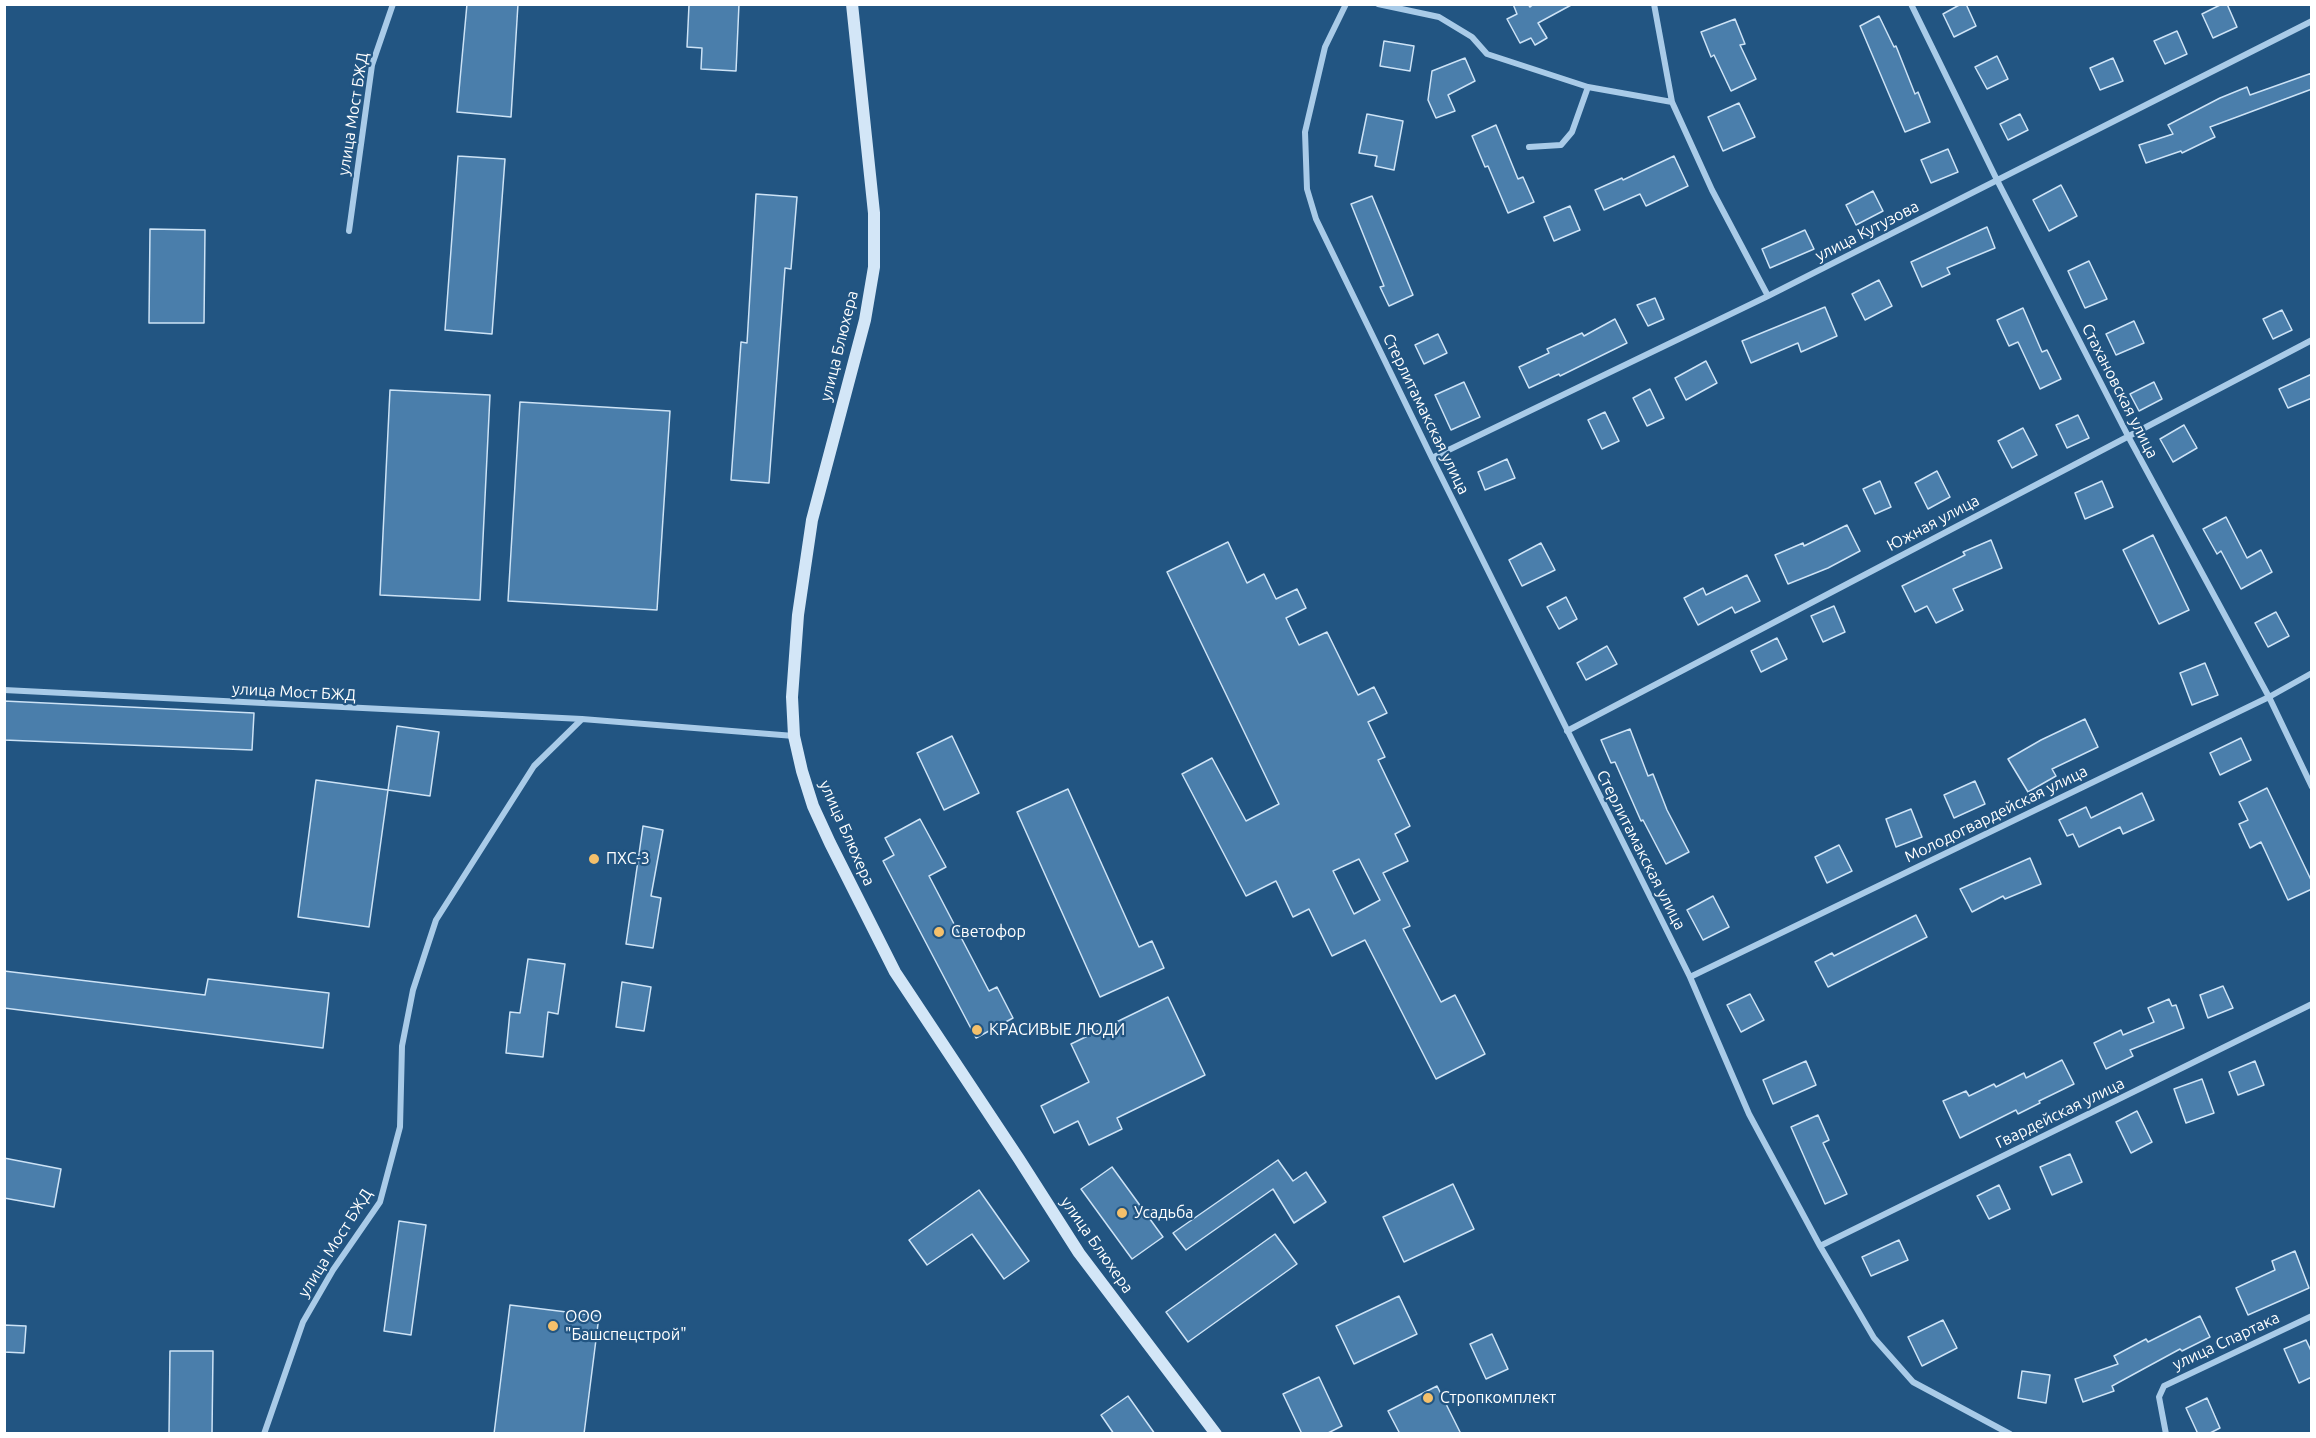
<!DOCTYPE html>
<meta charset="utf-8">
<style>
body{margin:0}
#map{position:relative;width:2316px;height:1438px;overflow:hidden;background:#225582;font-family:Ubuntu,sans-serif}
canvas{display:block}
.frame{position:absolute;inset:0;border:6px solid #fff;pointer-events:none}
</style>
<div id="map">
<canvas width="2316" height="1438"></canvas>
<div class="frame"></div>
</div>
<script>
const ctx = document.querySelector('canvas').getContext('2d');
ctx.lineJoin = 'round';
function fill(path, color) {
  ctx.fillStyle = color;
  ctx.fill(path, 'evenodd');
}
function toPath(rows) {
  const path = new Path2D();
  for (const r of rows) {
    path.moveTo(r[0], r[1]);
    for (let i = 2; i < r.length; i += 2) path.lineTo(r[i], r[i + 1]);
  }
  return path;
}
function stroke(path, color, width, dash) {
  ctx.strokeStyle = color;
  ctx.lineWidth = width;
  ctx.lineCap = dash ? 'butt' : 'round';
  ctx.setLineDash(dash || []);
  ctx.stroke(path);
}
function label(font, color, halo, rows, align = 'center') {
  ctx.font = font + ' Ubuntu,sans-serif';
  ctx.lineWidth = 4.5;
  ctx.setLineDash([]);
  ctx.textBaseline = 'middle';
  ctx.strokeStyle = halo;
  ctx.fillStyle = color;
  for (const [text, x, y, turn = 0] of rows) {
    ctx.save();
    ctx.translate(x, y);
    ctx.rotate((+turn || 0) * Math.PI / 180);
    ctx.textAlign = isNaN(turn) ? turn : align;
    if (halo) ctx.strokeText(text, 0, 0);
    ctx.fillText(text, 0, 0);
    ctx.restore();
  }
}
const building = toPath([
 [467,4,518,4,511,117,457,112,467,4],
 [705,4,739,4,736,71,701,69,702,48,687,47,689,5,705,4],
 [1513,4,1528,4,1530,7,1534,4,1573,4,1538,23,1547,38,1535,45,1531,38,1520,43,1507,19,1517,14,1513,4],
 [1961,4,1966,4,1976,26,1954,37,1943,14,1961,4],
 [2222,4,2227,4,2237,27,2213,38,2202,14,2222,4],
 [1879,16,1894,47,1896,46,1915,94,1918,92,1930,122,1905,132,1860,26,1879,16],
 [1735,19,1745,44,1740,45,1756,79,1731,91,1714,55,1711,57,1701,32,1735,19],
 [2177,31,2187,54,2165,64,2154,41,2177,31],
 [1384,41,1414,46,1410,71,1380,66,1384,41],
 [1997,56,2008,79,1987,89,1975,67,1997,56],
 [1465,58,1475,81,1448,95,1455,111,1436,118,1428,100,1432,71,1465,58],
 [2113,58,2123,81,2100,90,2090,68,2113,58],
 [2312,73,2312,89,2210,127,2215,137,2182,153,2181,151,2146,163,2139,145,2173,134,2168,125,2220,98,2247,87,2250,95,2312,73],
 [1739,103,1755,137,1723,151,1708,117,1739,103],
 [1367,114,1403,121,1394,170,1375,166,1377,156,1359,153,1367,114],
 [2020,114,2028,130,2008,140,2000,124,2020,114],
 [1496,125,1518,179,1523,177,1534,202,1508,213,1488,166,1485,167,1472,136,1496,125],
 [1948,149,1958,172,1931,183,1921,160,1948,149],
 [458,156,505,159,492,334,445,330,458,156],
 [1674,156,1688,186,1646,206,1640,194,1604,210,1595,190,1622,178,1623,180,1674,156],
 [2061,185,2077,216,2049,231,2033,200,2061,185],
 [1873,191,1883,211,1856,225,1846,205,1873,191],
 [756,194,797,197,791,269,785,268,769,483,731,480,741,342,747,343,756,194],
 [1372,196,1413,295,1389,306,1380,287,1384,286,1351,204,1372,196],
 [1570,206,1580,230,1554,241,1544,217,1570,206],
 [1987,227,1995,248,1947,268,1950,274,1922,287,1911,262,1987,227],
 [150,229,205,230,204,323,149,323,150,229],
 [1805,230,1814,249,1770,268,1762,249,1805,230],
 [2089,261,2107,299,2085,308,2068,271,2089,261],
 [1879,280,1892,306,1865,320,1852,294,1879,280],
 [1655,298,1664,319,1648,326,1637,305,1655,298],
 [1825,307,1837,336,1801,352,1798,343,1751,363,1742,341,1825,307],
 [2023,308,2042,352,2047,350,2061,379,2040,389,2018,342,2009,346,1997,320,2023,308],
 [2282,310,2292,330,2273,339,2263,319,2282,310],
 [1615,319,1627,343,1560,376,1559,374,1529,388,1519,367,1549,353,1547,349,1582,333,1584,336,1615,319],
 [2134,321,2144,343,2116,355,2106,334,2134,321],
 [1438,334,1447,353,1424,364,1415,345,1438,334],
 [1706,361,1717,383,1686,400,1675,378,1706,361],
 [2312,374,2312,398,2288,408,2279,389,2312,374],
 [1464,382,1480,417,1451,430,1435,395,1464,382],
 [2154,382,2162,399,2139,411,2130,394,2154,382],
 [1650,389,1664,418,1647,426,1633,398,1650,389],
 [390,390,490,395,480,600,380,595,390,390],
 [520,402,670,411,657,610,508,601,520,402],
 [1605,412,1619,441,1602,449,1588,420,1605,412],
 [2078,415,2089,438,2067,448,2056,425,2078,415],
 [2184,425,2197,448,2173,462,2160,439,2184,425],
 [2023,428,2037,455,2012,468,1998,441,2023,428],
 [1507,459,1515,478,1485,490,1478,472,1507,459],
 [1937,471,1950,497,1928,509,1915,483,1937,471],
 [1880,481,1891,507,1875,514,1863,489,1880,481],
 [2102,481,2113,507,2085,519,2075,493,2102,481],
 [2226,517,2247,558,2261,550,2272,572,2241,589,2221,551,2217,554,2203,529,2226,517],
 [1847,525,1860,551,1828,568,1788,584,1775,555,1803,543,1804,546,1847,525],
 [2153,535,2189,610,2159,624,2123,550,2153,535],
 [1991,540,2002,568,1953,589,1963,610,1936,623,1927,606,1915,612,1902,586,1965,555,1963,552,1991,540],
 [1228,542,1247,583,1264,574,1276,599,1297,589,1306,608,1286,618,1299,645,1327,632,1358,695,1374,687,1387,713,1368,722,1385,757,1378,760,1410,826,1395,834,1408,861,1383,873,1410,926,1403,929,1441,1002,1455,995,1485,1054,1436,1079,1365,940,1332,956,1309,909,1293,917,1276,881,1246,896,1182,774,1212,758,1246,821,1279,804,1167,572,1228,542],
 [1359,859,1380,900,1354,914,1333,871,1359,859],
 [1541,543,1555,570,1522,586,1509,560,1541,543],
 [1747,575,1760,601,1735,613,1732,607,1698,625,1684,598,1703,588,1706,595,1747,575],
 [1566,597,1577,619,1559,629,1547,607,1566,597],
 [1834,606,1845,632,1823,642,1811,616,1834,606],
 [2276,612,2289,636,2268,647,2255,623,2276,612],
 [1777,638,1787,659,1761,672,1751,651,1777,638],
 [1607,646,1617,664,1586,680,1577,663,1607,646],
 [2205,663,2218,695,2192,705,2180,673,2205,663],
 [4,701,254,713,252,750,4,740,4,701],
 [2085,719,2098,747,2052,769,2056,776,2028,792,2008,759,2041,740,2085,719],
 [397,726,439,732,430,796,388,790,397,726],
 [1630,729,1648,776,1653,774,1667,810,1689,852,1666,864,1643,820,1641,821,1615,762,1611,763,1601,740,1630,729],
 [952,736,979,793,944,810,917,753,952,736],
 [2241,738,2251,760,2220,775,2210,753,2241,738],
 [316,780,388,790,369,927,298,917,316,780],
 [1975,781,1985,804,1954,818,1944,795,1975,781],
 [2267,788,2312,882,2312,889,2288,900,2261,842,2250,848,2239,824,2248,820,2239,802,2267,788],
 [1068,789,1139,947,1152,941,1164,968,1100,997,1017,812,1068,789],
 [2142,793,2154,820,2123,834,2120,827,2079,847,2073,834,2067,836,2059,820,2086,807,2091,818,2142,793],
 [1911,809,1922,837,1896,847,1886,819,1911,809],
 [920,819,946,867,929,876,989,991,997,987,1013,1018,976,1038,883,861,894,855,885,838,920,819],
 [643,826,663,830,651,896,661,898,653,948,626,944,643,826],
 [1839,845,1852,871,1827,883,1815,857,1839,845],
 [2030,858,2041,884,2005,899,2003,896,1972,912,1960,889,2030,858],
 [1713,896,1729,927,1703,940,1687,910,1713,896],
 [1916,915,1927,937,1828,987,1815,962,1832,953,1834,956,1916,915],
 [528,959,565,964,558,1014,548,1012,543,1057,506,1053,510,1012,520,1013,528,959],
 [4,971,205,995,208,979,329,993,323,1048,4,1008,4,971],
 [622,982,651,987,644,1031,616,1027,622,982],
 [2223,986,2233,1008,2208,1018,2200,995,2223,986],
 [1750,994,1764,1020,1741,1032,1727,1005,1750,994],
 [1168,997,1205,1075,1117,1118,1122,1129,1089,1145,1078,1121,1054,1133,1041,1106,1089,1082,1071,1044,1168,997],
 [2169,999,2172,1006,2176,1005,2184,1028,2130,1050,2133,1056,2106,1069,2094,1043,2121,1030,2123,1035,2154,1022,2148,1008,2169,999],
 [2062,1060,2074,1084,2039,1101,2040,1103,2018,1114,2016,1110,1960,1138,1943,1101,1966,1091,1969,1096,1994,1084,1996,1087,2024,1073,2026,1078,2062,1060],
 [1806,1061,1816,1085,1773,1104,1763,1080,1806,1061],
 [2255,1061,2264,1085,2238,1095,2229,1072,2255,1061],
 [2202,1079,2214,1113,2186,1123,2174,1089,2202,1079],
 [2137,1111,2152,1142,2131,1153,2116,1122,2137,1111],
 [1818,1115,1829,1140,1823,1143,1847,1194,1825,1204,1791,1127,1818,1115],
 [2070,1154,2082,1182,2052,1195,2040,1167,2070,1154],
 [4,1158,61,1169,54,1207,4,1198,4,1158],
 [1278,1160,1293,1181,1306,1172,1326,1202,1294,1223,1273,1189,1186,1250,1173,1233,1278,1160],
 [1112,1167,1163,1237,1132,1259,1081,1189,1112,1167],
 [1453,1184,1474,1229,1404,1262,1383,1217,1453,1184],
 [1999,1185,2010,1209,1989,1219,1977,1196,1999,1185],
 [979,1190,1029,1261,1004,1279,972,1234,927,1265,909,1240,979,1190],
 [399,1221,426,1225,411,1335,384,1331,399,1221],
 [1275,1234,1297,1264,1188,1342,1166,1312,1275,1234],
 [1899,1240,1908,1260,1871,1276,1862,1257,1899,1240],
 [2295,1251,2309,1288,2248,1315,2236,1288,2275,1270,2272,1261,2295,1251],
 [1399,1296,1417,1334,1354,1364,1336,1326,1399,1296],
 [510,1305,599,1316,584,1434,494,1434,510,1305],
 [2200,1316,2210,1337,2182,1351,2180,1349,2112,1386,2114,1391,2083,1402,2075,1379,2118,1364,2114,1356,2146,1339,2148,1342,2200,1316],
 [1943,1320,1957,1348,1922,1366,1908,1337,1943,1320],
 [4,1325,26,1326,24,1353,4,1352,4,1325],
 [1492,1334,1508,1369,1486,1379,1470,1344,1492,1334],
 [2306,1340,2312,1353,2312,1377,2299,1383,2284,1349,2306,1340],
 [170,1351,213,1351,212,1434,169,1434,170,1351],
 [2022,1371,2050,1375,2046,1403,2018,1398,2022,1371],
 [1319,1377,1342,1426,1326,1434,1302,1434,1283,1394,1319,1377],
 [1437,1386,1461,1434,1400,1434,1388,1411,1437,1386],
 [1128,1396,1155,1434,1114,1434,1101,1415,1128,1396],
 [2207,1398,2220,1428,2208,1434,2198,1434,2186,1408,2207,1398]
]);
fill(building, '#4a7eab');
stroke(building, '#cde3f6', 1.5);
stroke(toPath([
 [1346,4,1325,47,1305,132,1307,189,1316,219,1432,458,1690,977,1749,1114,1820,1246,1874,1338,1913,1382,2010,1434],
 [1378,4,1439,17,1472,37,1487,54,1588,87,1672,102],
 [1654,4,1672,102,1712,190,1768,296],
 [1911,4,1997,180,2128,436,2269,697,2312,787],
 [1529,147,1561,145,1572,132,1588,87],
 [349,231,372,65,393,4],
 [1432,458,1768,296,2312,21],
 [4,690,582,719],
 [1567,731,2312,340],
 [1690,977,2269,697,2312,673],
 [1820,1246,2312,1004],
 [264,1434,303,1322,333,1270,380,1202,400,1127,402,1046,413,990,436,920,534,766,582,719,794,736],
 [2166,1434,2159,1397,2164,1386,2312,1316]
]), '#a9cbe8', 6);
stroke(toPath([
 [852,4,874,213,874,267,865,320,812,520,798,615,792,697,794,736,802,771,813,806,830,843,895,972,1019,1159,1079,1253,1216,1434]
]), '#d3e6f7', 12);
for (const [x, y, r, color] of [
 [594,859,6,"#f4c06b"],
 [939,932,6,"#f4c06b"],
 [977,1030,6,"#f4c06b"],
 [1122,1213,6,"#f4c06b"],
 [553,1326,6,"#f4c06b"],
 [1428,1398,6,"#f4c06b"]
]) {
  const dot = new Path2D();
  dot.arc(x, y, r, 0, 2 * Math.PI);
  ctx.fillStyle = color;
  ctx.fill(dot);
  stroke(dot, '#225582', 2);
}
label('16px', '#fff', '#225582', [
 ["улица Мост БЖД",353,114,-81],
 ["улица Кутузова",1867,231,-27],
 ["улица Блюхера",839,346,-76],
 ["Стахановская улица",2120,391,63],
 ["Стерлитамакская улица",1426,414,64],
 ["Южная улица",1933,523,-28],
 ["улица Мост БЖД",294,692,3],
 ["Молодогвардейская улица",1996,814,-26],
 ["улица Блюхера",847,833,66],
 ["Стерлитамакская улица",1641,850,63],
 ["Гвардейская улица",2060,1113,-26],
 ["улица Мост БЖД",335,1243,-58],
 ["улица Блюхера",1097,1245,55],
 ["улица Спартака",2226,1341,-25]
]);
label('16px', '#fff', '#225582', [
 ["ПХС-3",606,859],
 ["Светофор",951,932],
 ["КРАСИВЫЕ ЛЮДИ",989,1030],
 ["Усадьба",1134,1213],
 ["ООО",565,1317],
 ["\"Башспецстрой\"",565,1335],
 ["Стропкомплект",1440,1398]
], 'left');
</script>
